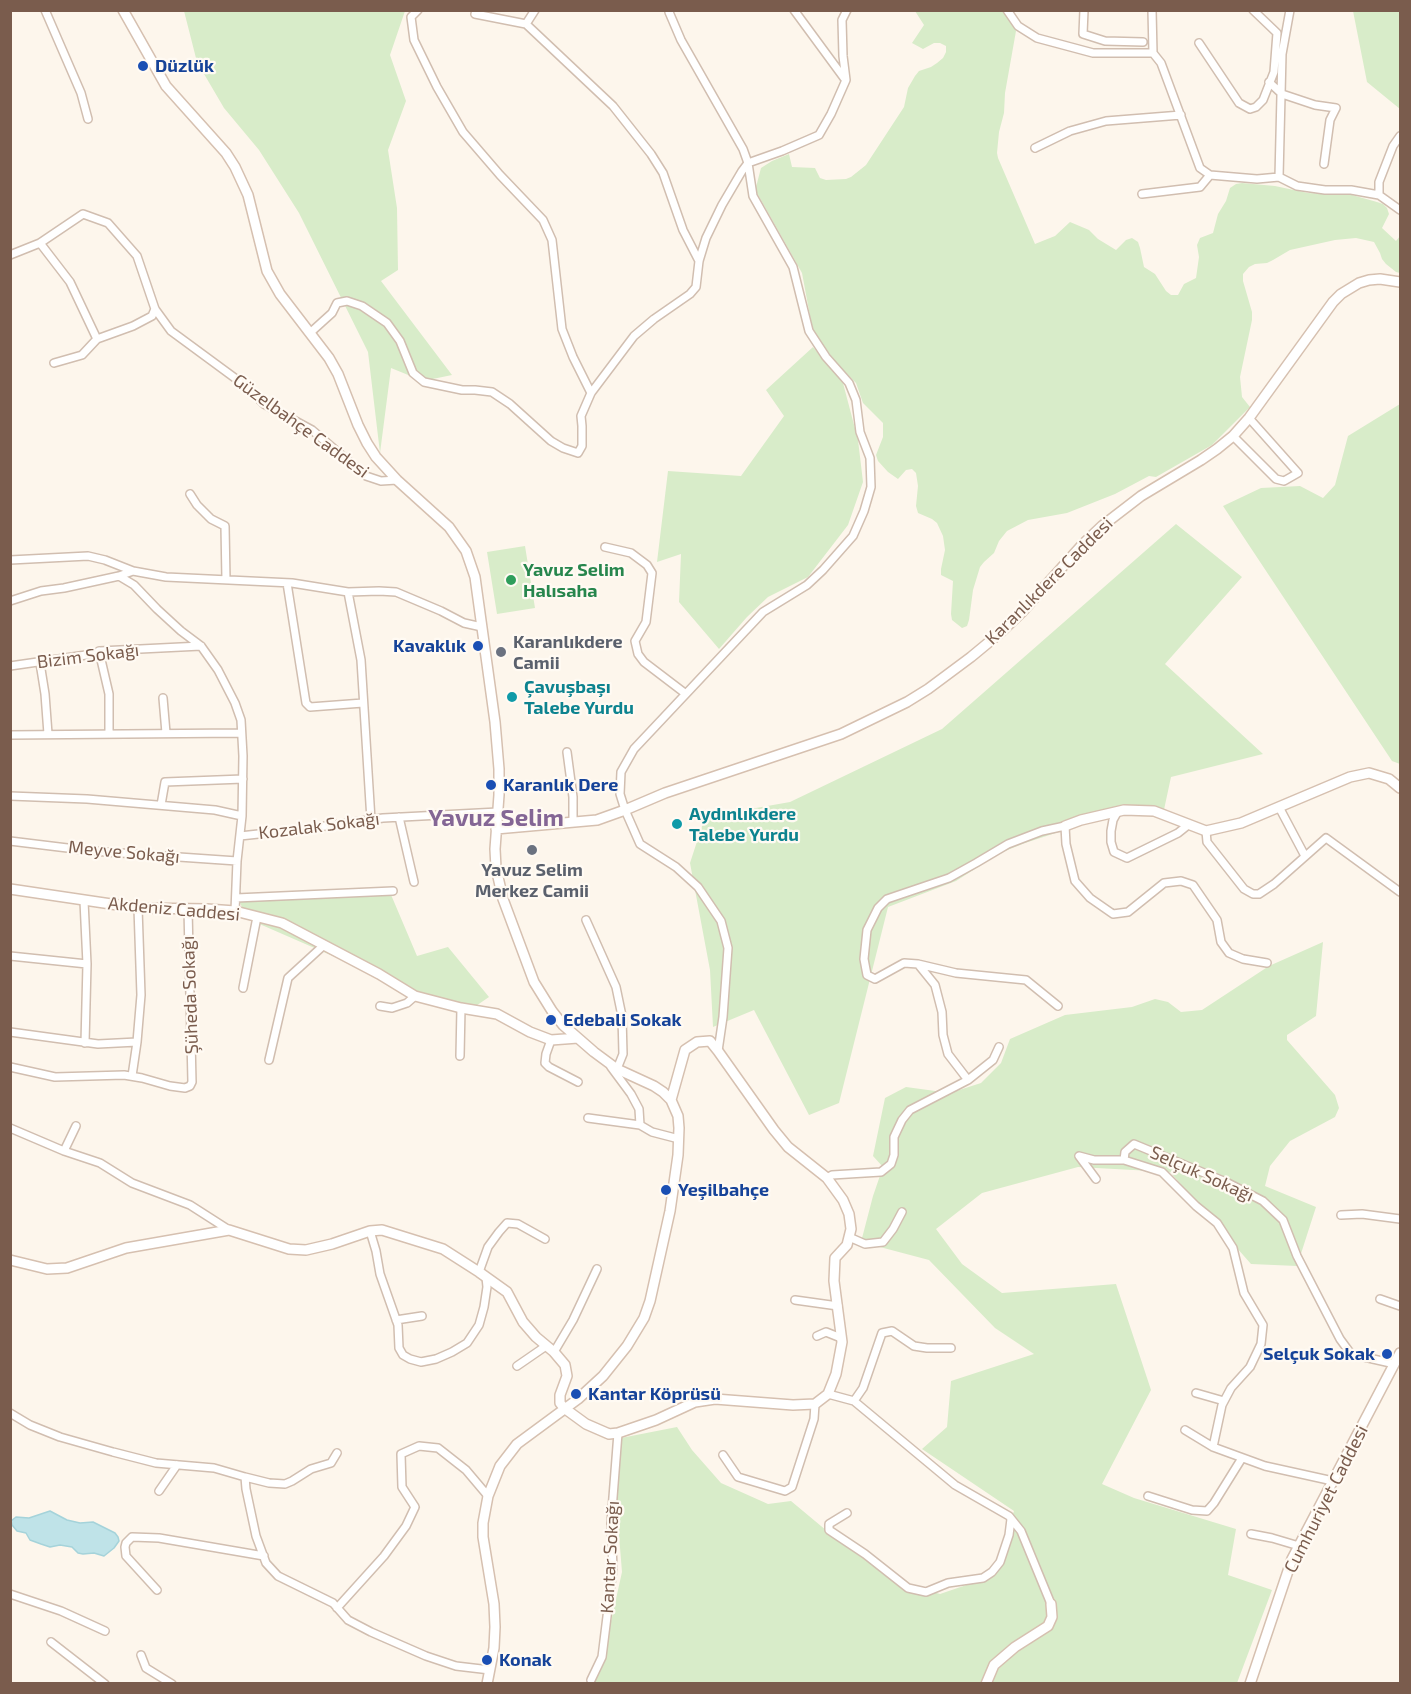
<!DOCTYPE html>
<meta charset="utf-8">
<style>
body{margin:0}
#map{position:relative;width:1411px;height:1694px;overflow:hidden;background:#fdf6ec;font-family:"Exo 2",sans-serif}
canvas{display:block}
.frame{position:absolute;inset:0;border:12px solid #7a5c4d;pointer-events:none}
</style>
<div id="map">
<canvas width="1411" height="1694"></canvas>
<div class="frame"></div>
</div>
<script>
const ctx = document.querySelector('canvas').getContext('2d');
ctx.lineJoin = 'round';
function fill(path, color) {
  ctx.fillStyle = color;
  ctx.fill(path, 'evenodd');
}
function toPath(rows) {
  const path = new Path2D();
  for (const r of rows) {
    path.moveTo(r[0], r[1]);
    for (let i = 2; i < r.length; i += 2) path.lineTo(r[i], r[i + 1]);
  }
  return path;
}
function stroke(path, color, width, dash) {
  ctx.strokeStyle = color;
  ctx.lineWidth = width;
  ctx.lineCap = dash ? 'butt' : 'round';
  ctx.setLineDash(dash || []);
  ctx.stroke(path);
}
function label(font, color, halo, rows, align = 'center') {
  ctx.font = font + ' "Exo 2",sans-serif';
  ctx.lineWidth = 4.5;
  ctx.setLineDash([]);
  ctx.textBaseline = 'middle';
  ctx.strokeStyle = halo;
  ctx.fillStyle = color;
  for (const [text, x, y, turn = 0] of rows) {
    ctx.save();
    ctx.translate(x, y);
    ctx.rotate((+turn || 0) * Math.PI / 180);
    ctx.textAlign = isNaN(turn) ? turn : align;
    if (halo) ctx.strokeText(text, 0, 0);
    ctx.fillText(text, 0, 0);
    ctx.restore();
  }
}
fill(toPath([
 [184,11,405,11,390,55,406,101,388,150,397,208,398,270,381,281,452,375,423,381,391,368,380,453,368,352,299,213,259,150,224,108,197,62],
 [915,11,1004,11,1016,31,1005,93,1004,113,999,132,997,153,998,158,1035,244,1055,236,1070,222,1089,230,1098,239,1116,250,1126,240,1132,238,1138,242,1140,248,1144,267,1155,274,1166,291,1171,295,1178,295,1184,284,1196,278,1199,257,1197,245,1200,238,1213,233,1218,214,1226,201,1230,188,1236,184,1242,183,1275,186,1308,193,1352,195,1377,202,1383,204,1387,208,1389,214,1382,228,1396,241,1400,236,1400,273,1396,272,1386,264,1382,259,1380,253,1374,242,1356,238,1335,240,1290,250,1273,260,1267,263,1255,264,1249,267,1243,274,1243,281,1252,312,1252,320,1240,377,1242,397,1250,407,1212,445,1156,477,1149,476,1115,494,1067,513,1028,520,1007,531,999,541,994,553,984,562,980,567,973,590,969,620,967,626,962,628,952,620,951,614,953,581,941,575,941,569,945,550,943,536,937,523,932,519,918,513,916,506,918,486,916,473,912,469,906,470,898,479,888,472,878,461,876,455,883,437,883,423,863,403,856,383,838,365,813,332,802,273,757,193,756,187,761,168,772,161,789,154,792,167,815,168,820,178,826,180,846,179,851,177,866,165,904,107,908,88,915,76,919,71,931,67,937,63,943,58,946,52,946,46,940,43,934,43,923,49,912,43,924,25],
 [1353,11,1400,11,1400,109,1367,82],
 [813,347,843,383,858,440,863,482,848,525,808,577,768,597,747,617,719,649,679,602,681,554,657,562,668,471,741,476,784,416,766,390],
 [1400,404,1400,764,1392,761,1223,506,1261,488,1300,486,1323,498,1335,485,1348,436],
 [1176,524,1242,577,1165,664,1263,754,1171,777,1162,819,1126,810,1025,843,1000,853,956,881,888,907,839,1103,809,1115,754,1010,713,1027,710,970,690,863,705,817,790,802,942,729],
 [525,546,535,608,497,614,487,552],
 [389,890,417,956,448,947,489,997,470,1010,436,1001,248,919,238,899],
 [1323,942,1316,1016,1287,1035,1287,1040,1335,1095,1339,1108,1335,1117,1290,1141,1270,1166,1265,1186,1316,1207,1297,1266,1251,1264,1170,1172,1078,1167,982,1193,936,1229,962,1264,1002,1293,1116,1284,1151,1390,1102,1484,1134,1498,1236,1529,1228,1575,1272,1590,1237,1683,590,1684,604,1653,622,1572,613,1462,621,1438,677,1427,692,1450,721,1483,768,1504,791,1501,827,1531,907,1584,940,1594,990,1577,1014,1511,922,1449,947,1427,951,1381,1034,1354,995,1328,929,1260,861,1242,873,1196,883,1167,873,1156,885,1098,906,1087,950,1093,981,1083,1001,1063,1010,1039,1065,1015,1132,1007,1155,999,1168,1002,1181,1012,1202,1010,1269,966]
]), '#d8ecc9');
const water = toPath([
 [50,1511,67,1520,80,1523,93,1522,115,1533,118,1537,119,1541,114,1548,104,1556,94,1553,83,1554,78,1553,72,1547,60,1545,50,1547,41,1544,30,1540,26,1533,17,1531,12,1525,11,1521,16,1517,29,1518,50,1511]
]);
fill(water, '#bfe3e8');
stroke(water, '#a5d3da', 1.5);
const street = toPath([
 [45,10,81,93,88,119],
 [418,10,411,17,414,40,437,87,463,132,500,175,543,220,552,240,562,329,573,357,591,393],
 [535,10,526,24,613,106,651,154,663,173,683,230,699,261],
 [794,10,844,78],
 [1007,10,1018,26,1037,38,1093,53,1153,53,1152,10],
 [1084,10,1083,34,1105,41,1143,42],
 [1290,10,1282,54,1279,177,1297,186,1325,190,1351,190,1379,195,1400,210],
 [475,14,526,24],
 [1199,43,1239,103,1250,109,1256,107,1263,100,1274,72,1277,33,1253,10],
 [1153,53,1161,63,1200,168,1210,175,1257,179,1279,177],
 [1269,82,1282,94,1315,105,1336,108,1330,120,1324,164],
 [1035,148,1070,131,1106,121,1181,115],
 [1142,194,1200,187,1210,175],
 [1379,195,1379,182,1393,146,1400,136],
 [40,243,70,282,97,339],
 [10,255,40,243,83,214,108,223,137,256,155,309,171,331,243,384,264,404,312,430,366,476,381,481,397,480],
 [311,332,332,313,337,303,347,301,362,306,387,323,400,341,413,373,424,382,462,390,475,390,492,392,510,404,551,441,563,448,578,453,582,446,582,426,581,416,591,393,634,336,654,319,690,294,696,287,699,261,706,238,722,205,742,171,748,163,743,149,681,40,669,12],
 [54,363,82,355,97,339,133,326,152,316,155,309],
 [1233,436,1276,479,1284,481,1298,473,1249,418],
 [190,494,197,505,211,519,225,526,226,580],
 [605,547,631,553,647,565,652,573,646,622,635,641,638,654,644,662,686,694],
 [10,560,88,556,105,560,133,571],
 [119,576,133,571,166,577,292,583,348,592,379,591,396,592,441,611,464,623,482,627],
 [287,583,306,703,310,707,363,703],
 [348,592,361,660,371,820],
 [10,601,41,591,64,588,119,576,134,585,157,609,181,631,201,646,218,670,235,703,241,720,243,756,242,816,237,861,235,911],
 [99,651,109,694,109,733],
 [40,663,45,694,48,734],
 [10,666,93,654,100,651,201,646],
 [163,698,166,733],
 [10,735,241,733],
 [567,752,573,797,573,822],
 [10,796,87,799,215,810,242,816],
 [161,805,165,782,243,779],
 [1279,807,1305,856],
 [1118,811,1113,820,1111,831,1111,842,1114,852,1127,858,1178,833,1188,825],
 [399,817,414,882],
 [1206,831,1207,842,1244,889,1253,894,1259,894,1274,884,1326,838,1400,892],
 [240,836,304,829,383,818,498,812],
 [10,841,92,851,237,861],
 [236,898,393,891],
 [84,901,87,964,85,1043],
 [586,920,616,987,622,1016,623,1054,617,1069],
 [10,956,87,964],
 [918,964,956,973,1026,980,1058,1006],
 [243,988,257,917],
 [380,1006,392,1008,407,1003,415,996],
 [10,1032,98,1044,137,1042,141,995,138,908],
 [551,1040,546,1054,545,1063,549,1067,578,1082],
 [718,1051,723,1017,728,948,721,921,698,887,676,867,640,844,625,810,620,794,621,772,634,749,763,612,807,585,823,570,853,536,864,511,871,487,870,458,860,432,856,400,849,383,826,357,809,331,793,267,753,196,748,163,782,151,819,135,831,114,846,80,843,56,842,20,847,10],
 [460,1056,461,1008],
 [269,1060,288,978,324,945],
 [10,1067,55,1077,124,1075,142,1078,170,1086,185,1088,190,1086,192,1082,188,909],
 [611,1067,631,1094,639,1109,640,1125],
 [132,1076,137,1042],
 [968,1080,948,1054,943,1035,942,1012,935,985,918,964,904,963,875,979,867,975,864,959,867,930,878,908,887,899,949,878,976,863,1008,844,1042,831,1065,826,1066,844,1075,881,1090,898,1113,914,1128,912,1164,883,1181,881,1193,885,1217,920,1221,942,1229,953,1243,959,1267,963],
 [588,1118,640,1125,652,1132,679,1139],
 [10,1128,64,1151,100,1163,132,1183,190,1205,229,1230],
 [64,1151,76,1126],
 [827,1178,832,1175,881,1172,891,1164,894,1155,894,1137,902,1120,910,1110,968,1080,993,1060,999,1047],
 [1096,1179,1079,1156,1094,1160,1124,1160],
 [1341,1215,1362,1214,1400,1219],
 [370,1231,376,1251,380,1274,398,1325,399,1348,403,1355,410,1359,421,1362,436,1359,452,1352,467,1343,479,1325,484,1307,487,1287,486,1277],
 [849,1237,865,1244,883,1242,893,1229,902,1212],
 [479,1272,488,1247,499,1232,507,1223,518,1224,545,1239],
 [1380,1299,1400,1306],
 [795,1300,838,1306],
 [396,1320,422,1316],
 [817,1336,826,1332,841,1338],
 [554,1352,573,1320,597,1269],
 [517,1366,546,1346],
 [1196,1393,1224,1401],
 [828,1394,854,1401,955,1485,1009,1516,1021,1531,1051,1604],
 [854,1401,863,1388,882,1333,892,1331,914,1346,927,1348,951,1348],
 [10,1413,30,1425,60,1437,113,1452,156,1463,214,1468,245,1477,246,1489,256,1536,266,1563,278,1576,333,1603,348,1620,371,1632,426,1656,456,1666,490,1670],
 [1185,1430,1213,1447,1265,1466,1333,1481],
 [1213,1447,1222,1405,1231,1388,1250,1367,1261,1344,1263,1325,1244,1293,1233,1248,1217,1223,1196,1206,1162,1172,1124,1160,1125,1152,1134,1144,1226,1182,1263,1201,1283,1220,1297,1256,1340,1339,1351,1354,1395,1364],
 [723,1455,738,1477,785,1491,792,1487,814,1419,815,1404],
 [245,1477,269,1483,285,1484,292,1481,311,1469,331,1463,337,1453],
 [159,1491,177,1465],
 [1148,1496,1192,1510,1207,1511,1214,1503,1242,1458],
 [847,1513,829,1524,829,1530,865,1554,908,1588,926,1592,948,1583,983,1578,992,1572,1000,1562,1009,1535,1011,1519],
 [1251,1534,1272,1538,1299,1546],
 [157,1590,126,1556,125,1547,126,1543,132,1537,159,1538,264,1556],
 [10,1594,61,1611,105,1631],
 [337,1608,384,1556,406,1526,415,1507,402,1487,401,1454,419,1446,438,1448,466,1470,488,1496],
 [51,1642,105,1684],
 [141,1655,146,1668,172,1684],
 [591,1680,602,1657,613,1568,611,1523,618,1433]
]);
const secondary = toPath([
 [123,10,166,86,226,153,235,167,248,195,267,271,280,294,329,358,338,374,358,425,367,443,376,457,397,480,449,527,466,551,475,577,495,722,499,769,499,795,495,849,496,868,503,899,534,982,552,1011,563,1025,594,1052,617,1069,654,1086,663,1092,671,1100,678,1116,679,1128,678,1155,670,1211,650,1301,644,1318,627,1346,603,1376,578,1399,517,1444,500,1466,488,1496,483,1523,483,1537,494,1604,495,1627,494,1648,487,1684],
 [1065,826,1081,820,1124,810,1154,811,1206,831,1241,823,1350,777,1369,773,1389,779,1400,788],
 [496,829,597,820,625,810,665,793,841,734,907,702,928,689,971,657,1000,633,1022,612,1083,544,1102,526,1141,496,1201,460,1217,449,1233,436,1249,418,1333,302,1341,294,1359,283,1369,280,1380,279,1400,282],
 [10,889,138,908,207,909,235,911,282,923,379,974,415,996,461,1008,497,1014,530,1032,551,1040,578,1038],
 [10,1260,47,1269,67,1268,126,1248,229,1230,289,1249,306,1250,332,1244,370,1231,382,1230,443,1249,479,1272,507,1292,523,1322,536,1337,554,1352,565,1365,567,1376,560,1395,560,1403,564,1408,586,1424,609,1434,618,1433,656,1420,695,1402,715,1399,793,1405,815,1404,828,1394,836,1374,842,1342,834,1281,835,1258,847,1245,851,1229,849,1214,843,1200,827,1178,788,1147,774,1130,718,1051,710,1041,697,1042,685,1050,671,1100],
 [986,1684,994,1665,1015,1647,1048,1626,1052,1617,1051,1604],
 [1250,1684,1292,1559,1400,1353]
]);
stroke(street, '#d1beb0', 10);
stroke(secondary, '#d6c0b0', 12);
stroke(street, '#fff', 7);
stroke(secondary, '#fff', 9);
for (const [x, y, r, color] of [
 [143,66,6,"#1a4fb4"],
 [511,580,6,"#2e9e5b"],
 [478,646,6,"#1a4fb4"],
 [501,652,6,"#6b7280"],
 [512,697,6,"#0f9aa8"],
 [491,785,6,"#1a4fb4"],
 [677,824,6,"#0f9aa8"],
 [532,850,6,"#6b7280"],
 [551,1020,6,"#1a4fb4"],
 [666,1190,6,"#1a4fb4"],
 [1387,1354,6,"#1a4fb4"],
 [576,1394,6,"#1a4fb4"],
 [487,1660,6,"#1a4fb4"]
]) {
  const dot = new Path2D();
  dot.arc(x, y, r, 0, 2 * Math.PI);
  ctx.fillStyle = color;
  ctx.fill(dot);
  stroke(dot, '#fffaf3', 2);
}
label('bold 18px', '#164399', '#fffaf3', [
 ["Düzlük",155,66],
 ["Kavaklık",466,646,"right"],
 ["Karanlık Dere",503,785],
 ["Edebali Sokak",563,1020],
 ["Yeşilbahçe",678,1190],
 ["Selçuk Sokak",1375,1354,"right"],
 ["Kantar Köprüsü",588,1394],
 ["Konak",499,1660]
], 'left');
label('18px', '#7a5c4d', '#fffaf3', [
 ["Güzelbahçe Caddesi",301,426,36],
 ["Karanlıkdere Caddesi",1049,581,-45],
 ["Bizim Sokağı",88,656,-7],
 ["Kozalak Sokağı",319,826,-7],
 ["Meyve Sokağı",124,852,5],
 ["Akdeniz Caddesi",174,909,5],
 ["Şüheda Sokağı",190,995,-92],
 ["Selçuk Sokağı",1202,1174,24],
 ["Cumhuriyet Caddesi",1326,1499,-63],
 ["Kantar Sokağı",610,1557,-87]
]);
label('bold 18px', '#27864d', '#fffaf3', [
 ["Yavuz Selim",523,570],
 ["Halısaha",523,591]
], 'left');
label('bold 18px', '#5b616d', '#fffaf3', [
 ["Karanlıkdere",513,642],
 ["Camii",513,663],
 ["Yavuz Selim",532,870,"center"],
 ["Merkez Camii",532,891,"center"]
], 'left');
label('bold 18px', '#0d838f', '#fffaf3', [
 ["Çavuşbaşı",524,687],
 ["Talebe Yurdu",524,708],
 ["Aydınlıkdere",689,814],
 ["Talebe Yurdu",689,835]
], 'left');
label('bold 24px', '#846695', '#fffaf3', [
 ["Yavuz Selim",496,818]
]);
</script>
